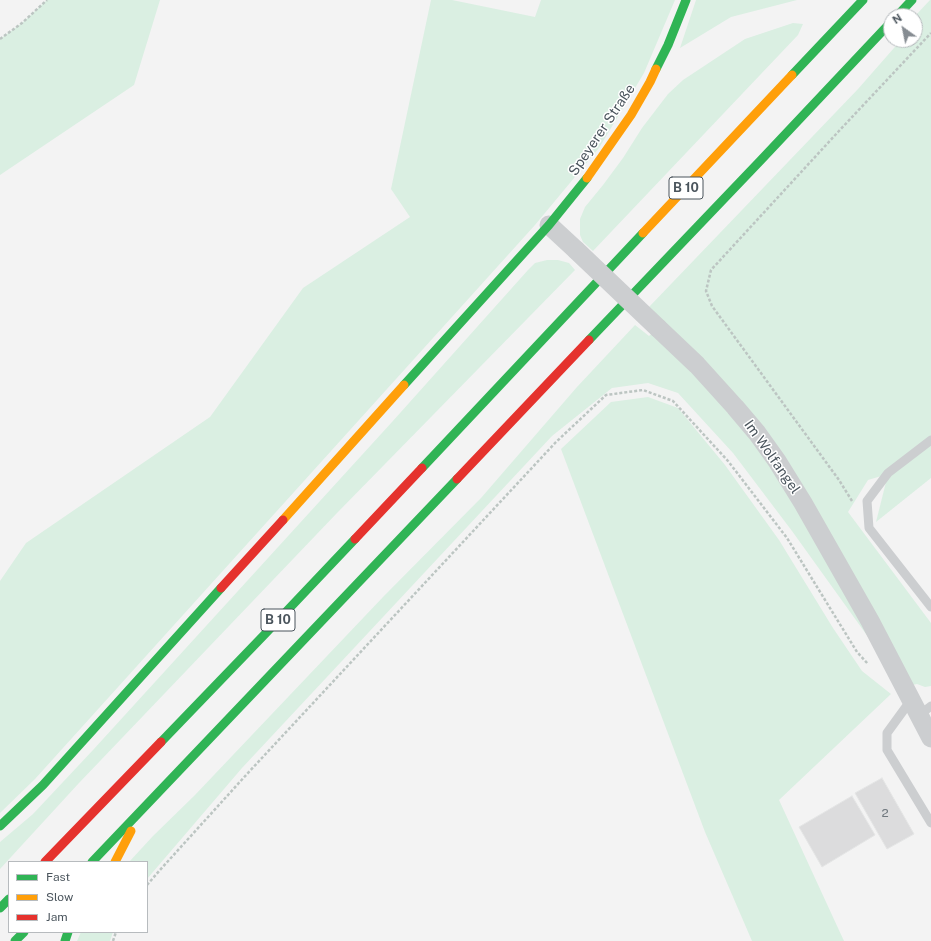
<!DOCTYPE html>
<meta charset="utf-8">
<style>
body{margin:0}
#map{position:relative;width:931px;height:941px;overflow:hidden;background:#f3f3f3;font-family:"Public Sans",sans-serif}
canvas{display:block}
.legend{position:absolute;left:8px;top:861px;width:140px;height:72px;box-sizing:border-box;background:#fff;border:1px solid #b7bbbe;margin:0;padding:5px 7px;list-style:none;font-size:12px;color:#4b555d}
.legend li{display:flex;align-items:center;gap:8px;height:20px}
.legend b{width:20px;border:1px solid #b7bbbe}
.north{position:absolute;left:883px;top:8px;width:40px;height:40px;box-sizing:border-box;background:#fff;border:1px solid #b7bbbe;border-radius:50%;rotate:327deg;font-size:11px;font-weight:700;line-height:16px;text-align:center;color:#4b555d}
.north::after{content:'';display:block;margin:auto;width:14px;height:18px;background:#868c92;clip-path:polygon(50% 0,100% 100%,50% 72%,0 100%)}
</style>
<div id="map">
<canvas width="931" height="941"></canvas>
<ul class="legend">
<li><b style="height:5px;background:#30b455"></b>Fast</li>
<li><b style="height:5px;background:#ff9f0a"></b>Slow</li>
<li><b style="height:5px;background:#e5322d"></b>Jam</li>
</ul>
<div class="north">N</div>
</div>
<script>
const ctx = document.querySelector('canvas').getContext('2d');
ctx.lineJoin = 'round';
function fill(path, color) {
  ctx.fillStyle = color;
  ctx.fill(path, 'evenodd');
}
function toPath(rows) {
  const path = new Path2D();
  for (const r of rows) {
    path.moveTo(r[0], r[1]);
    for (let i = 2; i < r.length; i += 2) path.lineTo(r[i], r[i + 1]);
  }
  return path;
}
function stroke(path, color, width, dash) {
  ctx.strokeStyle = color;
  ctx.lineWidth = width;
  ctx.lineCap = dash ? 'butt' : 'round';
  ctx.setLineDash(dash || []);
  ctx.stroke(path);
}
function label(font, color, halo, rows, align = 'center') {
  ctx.font = font + ' "Public Sans",sans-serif';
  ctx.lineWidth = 3;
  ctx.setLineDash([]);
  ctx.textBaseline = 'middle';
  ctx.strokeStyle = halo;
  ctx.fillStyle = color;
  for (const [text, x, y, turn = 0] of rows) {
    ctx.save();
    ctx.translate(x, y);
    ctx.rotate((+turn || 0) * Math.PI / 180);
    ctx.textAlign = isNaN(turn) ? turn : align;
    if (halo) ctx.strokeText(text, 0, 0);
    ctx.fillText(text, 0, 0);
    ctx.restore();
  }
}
fill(toPath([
 [47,0,160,0,134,85,0,175,0,39,22,23],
 [431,0,452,0,535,17,541,0,675,0,644,73,599,148,535,225,35,779,0,813,0,581,26,543,210,417,303,288,410,217,391,189],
 [696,0,797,0,731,17,680,48],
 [930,0,931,0,931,478,876,522,888,474,868,480,848,512,931,623,931,686,925,687,917,684,904,687,792,531,733,453,678,393,648,383,612,388,552,436,242,768,147,879,147,862,129,862,153,836,195,795,383,597,481,498,577,387,635,325,649,336,664,322,649,307,858,89,901,40,915,40,915,16],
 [793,23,803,24,798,35,593,251,583,242,580,235,580,219,585,207,603,185,623,158,642,128,668,94,683,80,745,39],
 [547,260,558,260,569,263,575,270,337,513,79,783,0,869,0,842,33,814,93,750,392,422,528,270,535,263],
 [648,397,678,408,725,465,779,540,833,628,862,671,891,694,779,800,844,941,752,941,705,832,561,449,611,402],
 [81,932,113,932,110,941,77,941]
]), '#daefe2');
const building = toPath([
 [882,778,914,834,887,849,855,793,882,778],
 [852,796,875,835,822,867,799,827,852,796]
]);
fill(building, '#dcdcdd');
stroke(building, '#e4e5e5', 1);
stroke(toPath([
 [0,39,22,23,47,0],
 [852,501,839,480,712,306,706,291,711,270,838,132,931,33],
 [147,885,160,870,247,774,556,442,606,395,643,390,673,401,728,461,787,538,857,652,868,664],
 [113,941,116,932]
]), '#bcc5c2', 2.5, [3, 2]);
stroke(toPath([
 [931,440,888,473,867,501,869,528,931,607],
 [911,700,887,733,887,750,931,823],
 [919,715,931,706]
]), '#ccced0', 9);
stroke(toPath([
 [549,225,576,250],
 [658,328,697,365,735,407,757,433,777,461,803,503,870,621,931,738]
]), '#ccced0', 19);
stroke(toPath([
 [897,16,912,0],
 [656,69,668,45,686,0],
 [792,75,863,0],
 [589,340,761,160,891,22],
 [404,385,549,225,587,178],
 [422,468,643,233],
 [161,742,265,634,355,539],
 [0,826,43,785,221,588],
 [92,862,457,479],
 [0,908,9,899],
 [15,941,24,932],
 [65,941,68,932]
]), '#30b455', 9);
stroke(toPath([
 [587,178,631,115,650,82,656,69],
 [643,233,792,75],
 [283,520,404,385],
 [115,862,131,831]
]), '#ff9f0a', 9);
stroke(toPath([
 [457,479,589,340],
 [355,539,422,468],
 [221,588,283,520],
 [45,862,161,742]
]), '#e5322d', 9);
stroke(toPath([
 [576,250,658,328]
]), '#ccced0', 19);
label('12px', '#70787e', null, [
 ["2",885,813]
]);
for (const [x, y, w] of [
 [686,188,34],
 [278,620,34]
]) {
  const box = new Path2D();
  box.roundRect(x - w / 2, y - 11, w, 22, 3);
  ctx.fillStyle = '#fff';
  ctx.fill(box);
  stroke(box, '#4b555d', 1);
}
label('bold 13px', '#4b555d', null, [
 ["B 10",686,188],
 ["B 10",278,620]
]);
label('14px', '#4b555d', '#fff', [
 ["Speyerer Straße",602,130,-56],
 ["Im Wolfangel",772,457,55]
]);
</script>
